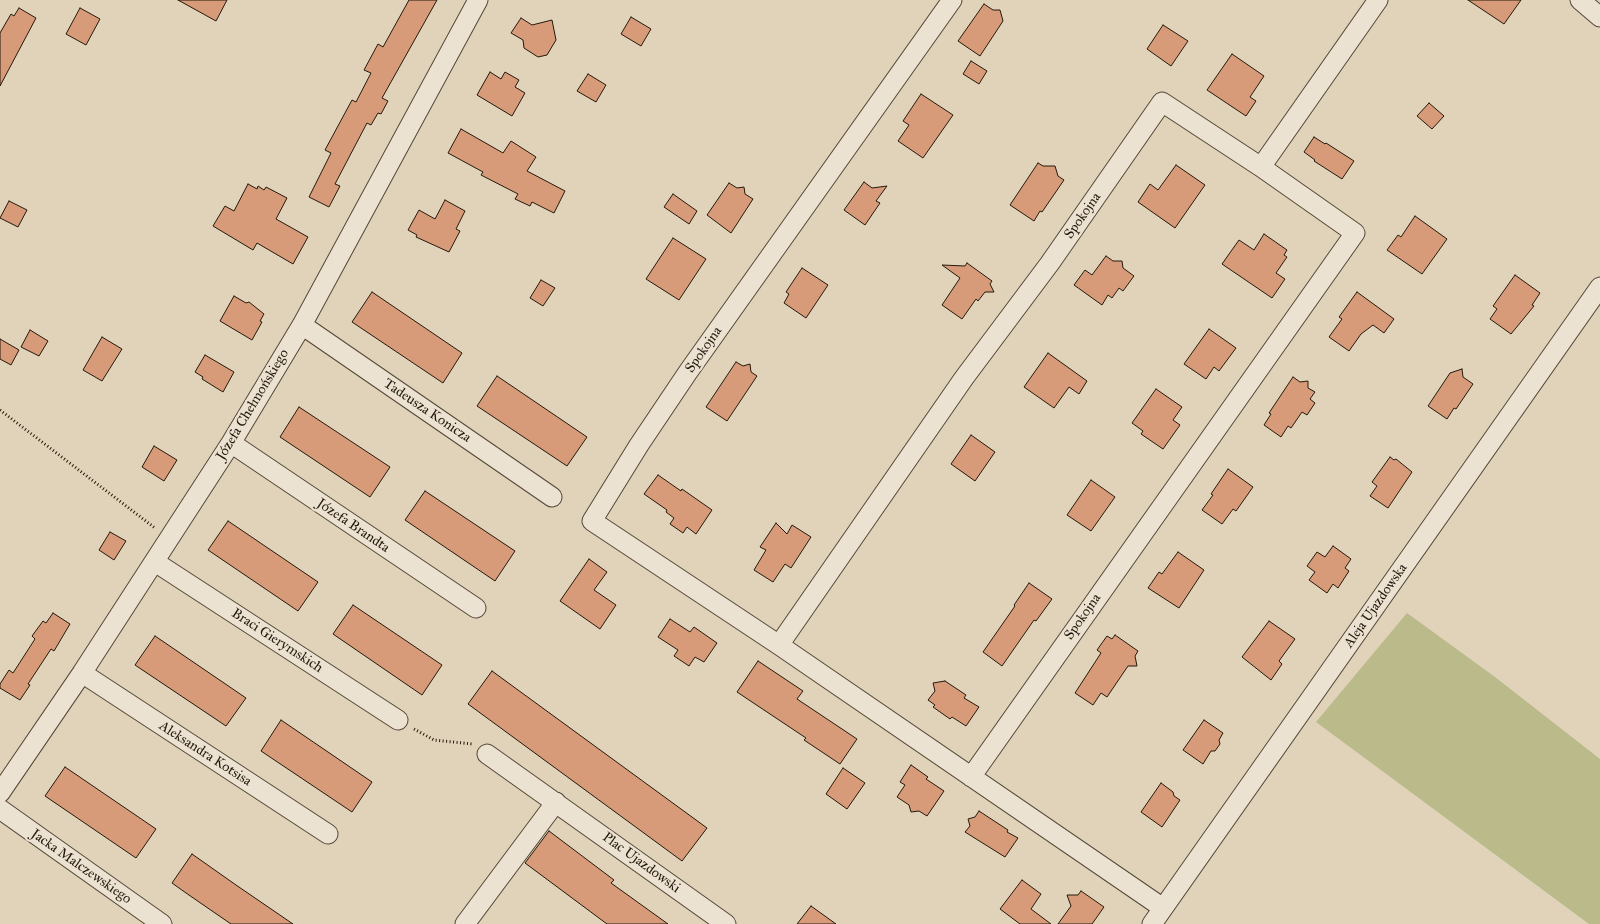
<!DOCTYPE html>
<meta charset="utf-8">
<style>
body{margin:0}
canvas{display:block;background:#e1d3b9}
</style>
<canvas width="1600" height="924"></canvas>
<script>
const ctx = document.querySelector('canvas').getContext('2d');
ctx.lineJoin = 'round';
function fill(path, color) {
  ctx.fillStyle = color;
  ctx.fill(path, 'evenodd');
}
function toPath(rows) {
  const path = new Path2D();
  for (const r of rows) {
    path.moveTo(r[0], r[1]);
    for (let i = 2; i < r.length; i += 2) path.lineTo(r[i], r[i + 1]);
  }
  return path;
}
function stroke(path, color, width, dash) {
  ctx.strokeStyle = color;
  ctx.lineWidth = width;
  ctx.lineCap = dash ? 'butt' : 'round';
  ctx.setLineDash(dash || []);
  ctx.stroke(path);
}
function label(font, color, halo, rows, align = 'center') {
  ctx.font = font + ' "IM FELL Great Primer",serif';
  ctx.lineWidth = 4.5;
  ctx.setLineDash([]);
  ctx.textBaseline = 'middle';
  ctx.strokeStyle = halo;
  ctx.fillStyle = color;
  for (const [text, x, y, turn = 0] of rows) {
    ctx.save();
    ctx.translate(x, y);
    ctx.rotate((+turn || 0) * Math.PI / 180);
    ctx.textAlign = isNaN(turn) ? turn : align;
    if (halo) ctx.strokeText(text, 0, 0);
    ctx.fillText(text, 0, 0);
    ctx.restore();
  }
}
fill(toPath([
 [1407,613,1495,677,1600,759,1600,924,1589,924,1316,722]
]), '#baba8a');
const building = toPath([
 [178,0,227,0,216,21,178,0],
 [409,0,437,0,382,98,388,101,381,114,378,113,371,125,367,123,335,184,340,186,329,207,309,197,331,153,325,150,352,100,356,102,371,73,364,70,378,44,383,47,409,0],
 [1468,0,1521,0,1504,24,1468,0],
 [984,4,993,10,1000,10,1003,21,980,56,958,41,984,4],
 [19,8,36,18,0,86,0,33,11,14,14,16,19,8],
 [80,8,100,19,86,45,66,34,80,8],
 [631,17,651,29,641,46,621,34,631,17],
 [521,18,532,25,552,20,556,40,547,55,538,57,524,48,523,40,511,33,521,18],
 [1163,25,1188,41,1171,66,1147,49,1163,25],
 [1232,54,1264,76,1250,97,1256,101,1246,116,1207,90,1232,54],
 [971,61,987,71,979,84,963,74,971,61],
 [490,72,501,79,505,72,519,80,515,87,525,93,512,116,477,95,490,72],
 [588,74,606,85,596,102,577,91,588,74],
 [921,94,953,115,923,158,898,141,909,125,903,121,921,94],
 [1429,103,1444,116,1432,129,1417,116,1429,103],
 [461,129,503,153,511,141,536,157,527,171,565,191,554,213,532,202,530,206,515,199,518,194,481,175,483,172,448,153,461,129],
 [1314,137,1325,144,1326,143,1354,161,1342,179,1314,161,1315,160,1304,152,1314,137],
 [1038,163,1043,166,1055,166,1058,176,1064,180,1042,212,1040,211,1034,221,1010,205,1038,163],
 [1176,165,1205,185,1175,228,1138,202,1150,184,1158,190,1176,165],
 [864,182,872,188,887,186,876,201,880,203,865,225,844,210,864,182],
 [729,183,737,188,744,187,745,194,753,199,731,233,707,215,729,183],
 [248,184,257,189,258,186,264,190,266,187,287,198,276,219,308,237,293,264,257,243,253,250,213,226,225,206,234,211,248,184],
 [673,194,697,211,689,224,664,207,673,194],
 [445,200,465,211,456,229,460,231,449,252,416,237,417,235,408,230,419,210,435,219,445,200],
 [9,201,27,210,18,227,0,218,9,201],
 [1415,216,1447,239,1422,274,1387,250,1398,235,1401,237,1415,216],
 [1264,234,1287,250,1284,255,1287,257,1276,273,1285,279,1272,298,1222,264,1239,240,1254,250,1264,234],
 [673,238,706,259,679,300,646,279,673,238],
 [1106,256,1113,261,1122,261,1123,268,1134,276,1123,291,1119,288,1112,298,1108,295,1102,305,1074,285,1085,270,1092,275,1106,256],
 [967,263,992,281,990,284,994,292,985,292,978,301,976,299,962,319,942,305,960,278,942,265,965,266,967,263],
 [802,268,828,285,806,318,784,303,789,294,786,292,802,268],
 [1515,275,1540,293,1532,305,1534,306,1511,334,1490,319,1497,309,1493,306,1515,275],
 [541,280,555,288,543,306,530,298,541,280],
 [372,292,462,353,443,383,352,322,372,292],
 [1357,292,1394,319,1384,333,1373,325,1361,334,1349,351,1329,337,1342,319,1339,317,1357,292],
 [234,296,246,303,249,302,264,314,260,321,262,322,252,340,220,321,234,296],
 [1209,329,1236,348,1219,371,1214,367,1206,379,1184,364,1209,329],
 [30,330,48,341,39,356,21,347,30,330],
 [102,337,122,349,102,381,83,370,102,337],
 [0,339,19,350,11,365,0,359,0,339],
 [1048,353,1087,381,1079,394,1069,387,1054,408,1024,387,1048,353],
 [205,355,234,372,223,392,202,379,203,377,195,372,205,355],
 [736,362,743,366,750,364,751,372,757,376,727,421,706,407,736,362],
 [1462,369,1463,377,1473,384,1456,409,1454,408,1447,419,1428,406,1450,373,1462,369],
 [497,376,587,437,567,466,477,406,497,376],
 [1293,377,1300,382,1308,381,1308,388,1315,392,1310,399,1315,403,1307,415,1302,412,1291,428,1288,426,1281,437,1264,425,1271,414,1269,413,1293,377],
 [1156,389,1182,407,1173,420,1180,425,1163,449,1141,434,1143,431,1132,423,1156,389],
 [299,407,390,467,370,497,280,437,299,407],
 [971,435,995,452,975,481,951,464,971,435],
 [154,446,177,460,164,481,142,467,154,446],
 [1390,457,1394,460,1396,459,1412,472,1388,508,1370,496,1377,486,1372,482,1390,457],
 [1228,469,1253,487,1236,511,1233,509,1222,524,1202,510,1213,495,1211,494,1228,469],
 [658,475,681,491,682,489,712,510,696,534,687,527,683,533,670,524,674,518,666,512,667,510,644,494,658,475],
 [1091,480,1115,497,1091,531,1067,515,1091,480],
 [425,491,515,551,495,581,405,520,425,491],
 [228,521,318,582,298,611,208,550,228,521],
 [776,523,787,534,792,525,811,537,791,568,785,564,773,582,754,570,766,550,760,547,776,523],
 [110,532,126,541,114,560,99,550,110,532],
 [1333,546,1351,559,1345,568,1349,571,1338,588,1333,584,1327,593,1309,580,1315,572,1307,566,1317,552,1325,557,1333,546],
 [1178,552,1204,570,1179,608,1148,588,1159,572,1162,574,1178,552],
 [589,559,607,572,594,590,616,605,600,629,560,601,589,559],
 [1029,583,1052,599,1036,621,1034,620,1002,666,983,652,1015,606,1014,605,1029,583],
 [353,605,442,665,422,695,333,634,353,605],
 [53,613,70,624,54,651,51,649,28,684,30,685,20,700,0,688,0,684,9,670,13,673,35,639,32,636,43,621,46,623,53,613],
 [670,619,690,632,694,627,717,643,704,662,695,657,689,666,674,656,678,650,658,637,670,619],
 [1269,621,1295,639,1279,661,1282,664,1271,680,1242,657,1269,621],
 [1115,635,1138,651,1135,656,1137,666,1128,666,1107,697,1101,693,1093,705,1075,693,1101,653,1097,650,1107,636,1112,639,1115,635],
 [155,636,246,698,226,726,135,665,155,636],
 [758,661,803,691,797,699,857,739,840,764,804,740,806,738,737,692,758,661],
 [492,671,707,828,682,861,468,704,492,671],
 [945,681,966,695,964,698,979,707,966,726,952,717,950,719,933,707,935,705,928,700,935,691,933,683,945,681],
 [281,720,372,782,352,812,261,751,281,720],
 [1204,720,1223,733,1219,740,1220,744,1215,751,1211,751,1203,764,1183,750,1204,720],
 [911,765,928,777,926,779,944,791,927,816,919,811,911,812,909,805,897,797,905,785,900,782,911,765],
 [65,767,156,829,136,858,45,796,65,767],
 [843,768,865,783,847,809,826,794,843,768],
 [1161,783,1173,792,1174,796,1180,800,1162,827,1141,812,1161,783],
 [979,811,1008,830,1007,832,1018,838,1005,857,965,832,970,826,968,819,975,817,979,811],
 [549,831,614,880,611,883,668,924,607,924,525,863,549,831],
 [192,854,236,885,293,924,231,924,186,893,172,883,192,854],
 [1022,880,1041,894,1031,909,1051,924,1020,924,1000,909,1022,880],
 [1081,891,1104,907,1092,924,1058,924,1071,906,1067,895,1078,895,1081,891],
 [811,906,836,924,797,924,811,906]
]);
fill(building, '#d89b7a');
stroke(building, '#24190b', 1);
const street = toPath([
 [952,0,688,372,639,445,592,521,779,645,1163,908],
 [1580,0,1600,17],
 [1261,167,1378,0],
 [302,325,552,497],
 [231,443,476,608],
 [155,562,398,720],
 [779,645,964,378,1050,263,1162,102,1261,167,1355,233,971,777],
 [82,673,328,834],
 [487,754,726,924],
 [0,793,82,673,231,443,302,325,478,0],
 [0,809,162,924],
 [465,924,556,802],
 [1152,924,1600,287]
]);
stroke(street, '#534836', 21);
stroke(toPath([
 [0,410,155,528],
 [414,729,434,740,472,744]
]), '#24190b', 3, [1, 2.5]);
stroke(street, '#ece2d2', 19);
label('14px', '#24190b', '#ece2d2', [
 ["Spokojna",1083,216,-55],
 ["Spokojna",704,350,-55],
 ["Józefa Chełmońskiego",253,405,-59],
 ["Tadeusza Konicza",427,411,34],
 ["Józefa Brandta",353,526,34],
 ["Aleja Ujazdowska",1376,606,-55],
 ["Spokojna",1083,617,-55],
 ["Braci Gierymskich",277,641,33],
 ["Aleksandra Kotsisa",205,754,33],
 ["Plac Ujazdowski",641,863,36],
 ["Jacka Malczewskiego",81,867,35]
]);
</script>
